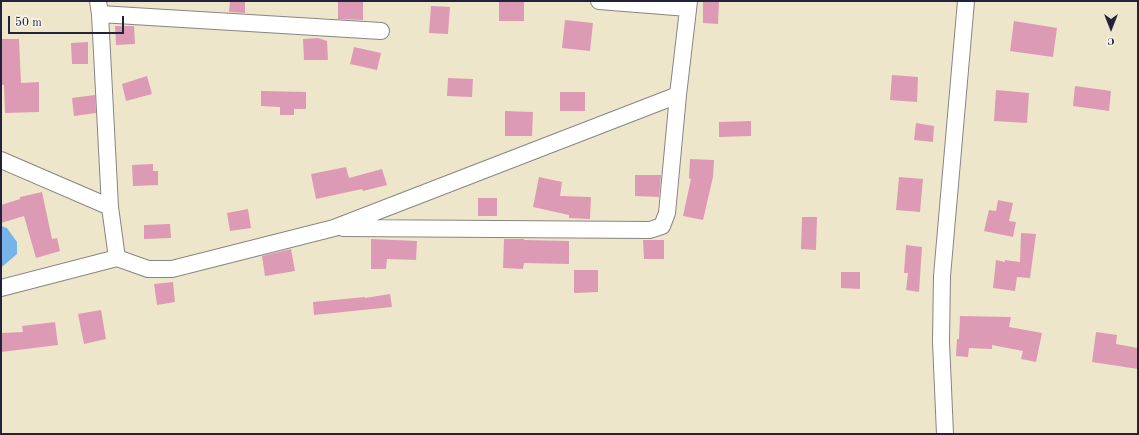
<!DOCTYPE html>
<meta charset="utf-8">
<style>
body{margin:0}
#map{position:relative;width:1139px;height:435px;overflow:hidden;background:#eee6cb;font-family:"Old Standard TT",serif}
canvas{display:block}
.frame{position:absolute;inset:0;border:2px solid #22223b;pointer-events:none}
.north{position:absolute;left:1091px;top:8px;width:40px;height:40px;-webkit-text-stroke:3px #f7f3e8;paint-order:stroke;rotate:180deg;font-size:11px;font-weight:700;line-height:16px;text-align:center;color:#22223b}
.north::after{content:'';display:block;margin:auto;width:14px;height:18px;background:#22223b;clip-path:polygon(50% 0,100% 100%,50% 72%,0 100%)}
.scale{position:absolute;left:8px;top:16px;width:116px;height:18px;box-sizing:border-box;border:2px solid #22223b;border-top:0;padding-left:5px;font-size:12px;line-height:14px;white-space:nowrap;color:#22223b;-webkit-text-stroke:3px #f7f3e8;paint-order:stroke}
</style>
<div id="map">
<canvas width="1139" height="435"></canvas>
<div class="frame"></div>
<div class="north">С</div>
<div class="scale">50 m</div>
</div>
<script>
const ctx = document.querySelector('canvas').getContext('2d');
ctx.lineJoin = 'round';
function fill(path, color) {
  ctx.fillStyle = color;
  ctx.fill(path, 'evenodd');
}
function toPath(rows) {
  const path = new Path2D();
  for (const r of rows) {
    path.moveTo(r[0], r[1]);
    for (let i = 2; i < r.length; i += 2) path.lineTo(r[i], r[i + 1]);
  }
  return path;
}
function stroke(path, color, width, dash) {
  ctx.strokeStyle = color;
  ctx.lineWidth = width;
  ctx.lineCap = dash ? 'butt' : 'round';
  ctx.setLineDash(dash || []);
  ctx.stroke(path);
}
fill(toPath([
 [1,226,7,228,17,242,17,254,3,266,1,267]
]), '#76b3e8');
fill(toPath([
 [230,1,245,1,245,13,229,12],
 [703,1,719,1,718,24,703,23],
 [338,2,363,2,363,20,338,19],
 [499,2,524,2,524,21,499,21],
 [431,6,450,7,448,34,429,33],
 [565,20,593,23,590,51,562,48],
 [1014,21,1057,28,1053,57,1010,51],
 [115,26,134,26,135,44,116,45],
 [318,38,327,41,328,60,304,60,303,39],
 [1,39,19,39,21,83,39,82,39,112,5,113,4,85,1,85],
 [88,42,88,64,72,64,71,43],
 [354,47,381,53,377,70,350,64],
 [892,75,918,77,917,102,890,100],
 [147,76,152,94,126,101,122,84],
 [448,78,473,79,472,97,447,96],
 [1075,86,1111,91,1109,111,1073,106],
 [996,90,1029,93,1027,123,994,121],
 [261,91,306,92,306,109,294,109,294,115,280,115,280,107,261,106],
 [560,92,585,92,585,111,560,111],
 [95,95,96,113,74,116,72,98],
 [505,111,533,112,532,136,505,136],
 [751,121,751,136,719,137,719,122],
 [916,123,934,126,933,142,914,140],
 [690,159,714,160,713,177,703,220,683,216,691,179,689,178],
 [153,164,153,171,158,171,158,185,133,186,132,165],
 [346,167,349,178,382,169,387,185,363,191,362,189,316,199,311,174],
 [635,175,661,175,659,197,635,196],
 [539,177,562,182,560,196,591,197,590,219,569,218,569,215,533,207],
 [899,177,923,179,920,212,896,210],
 [42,192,52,239,57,238,60,251,36,258,24,216,1,223,1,205,20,199,20,197],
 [478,198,497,198,497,216,478,216],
 [998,200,1013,203,1009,221,1016,222,1013,237,984,231,989,210,996,211],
 [248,209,251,228,230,231,227,213],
 [802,217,817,217,816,250,801,249],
 [170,224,171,238,144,239,144,225],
 [1021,233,1036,234,1030,278,1017,277,1015,291,993,288,996,260,1005,262,1005,260,1020,262],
 [371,239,417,241,416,260,387,259,386,269,371,269],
 [504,239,524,239,524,240,569,241,569,264,524,263,523,269,503,268],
 [643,240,664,240,664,259,644,259],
 [906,245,922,247,919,292,906,290,908,273,904,273],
 [291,249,295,271,265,276,262,256],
 [574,270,598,270,598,292,574,293],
 [841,272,860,272,860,289,841,288],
 [173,282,175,302,157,305,154,284],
 [390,294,392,307,314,315,313,302,365,297,365,298],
 [101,310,106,339,84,344,78,314],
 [960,316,1011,317,1009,327,1042,333,1036,362,1021,359,1023,351,992,345,992,349,969,348,968,357,956,356,957,339,959,339],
 [55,322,58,345,1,352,1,333,23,332,22,326],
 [1096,332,1117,335,1116,344,1138,348,1138,369,1092,362]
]), '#dd9ab4');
const minor = toPath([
 [98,1,100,14,110,207,117,258],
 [599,1,688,8],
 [100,14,381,31],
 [1,160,110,207],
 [343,228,650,230,662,226,667,213,678,95,689,1],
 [1,288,117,258,148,269,172,269,334,228,678,95],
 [945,434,941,342,942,276,966,1]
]);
stroke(minor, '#888483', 18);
stroke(minor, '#fff', 16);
</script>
